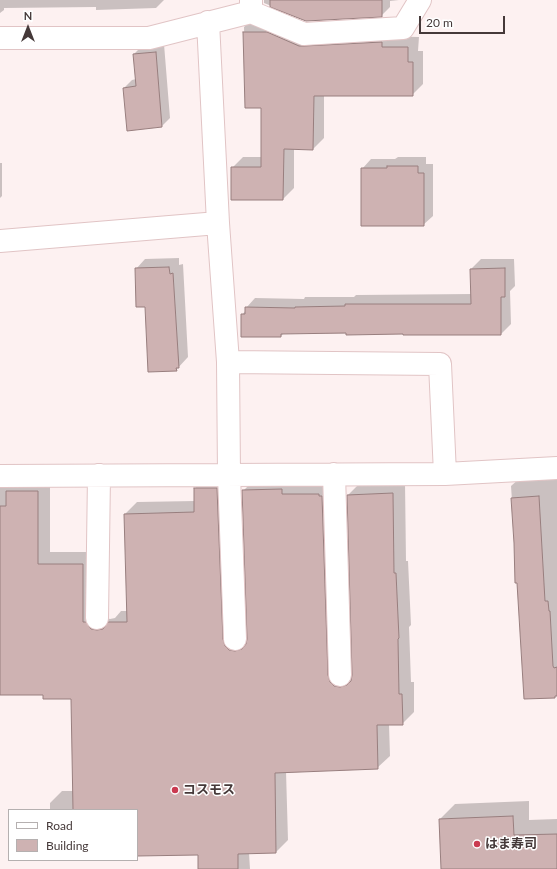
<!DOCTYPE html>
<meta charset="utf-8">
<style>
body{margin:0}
#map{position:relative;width:557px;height:869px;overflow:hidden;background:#fdf1f1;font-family:Lato,sans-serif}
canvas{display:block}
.legend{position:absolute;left:8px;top:809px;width:130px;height:52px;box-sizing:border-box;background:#fff;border:1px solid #b5b0b0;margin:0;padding:5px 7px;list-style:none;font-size:12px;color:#453939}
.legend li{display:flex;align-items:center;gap:8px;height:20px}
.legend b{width:20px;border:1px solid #b5b0b0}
.north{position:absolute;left:8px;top:8px;width:40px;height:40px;-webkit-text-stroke:3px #fff;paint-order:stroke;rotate:0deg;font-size:11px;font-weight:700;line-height:16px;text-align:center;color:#453939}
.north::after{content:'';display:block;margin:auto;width:14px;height:18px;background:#453939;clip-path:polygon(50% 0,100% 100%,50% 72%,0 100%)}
.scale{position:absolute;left:419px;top:16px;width:86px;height:18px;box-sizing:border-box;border:2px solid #453939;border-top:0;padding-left:5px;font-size:12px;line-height:14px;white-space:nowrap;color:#453939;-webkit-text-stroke:3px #fff;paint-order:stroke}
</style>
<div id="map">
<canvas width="557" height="869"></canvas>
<ul class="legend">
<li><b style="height:5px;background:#fff"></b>Road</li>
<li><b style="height:11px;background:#ceb2b2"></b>Building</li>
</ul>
<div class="north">N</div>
<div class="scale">20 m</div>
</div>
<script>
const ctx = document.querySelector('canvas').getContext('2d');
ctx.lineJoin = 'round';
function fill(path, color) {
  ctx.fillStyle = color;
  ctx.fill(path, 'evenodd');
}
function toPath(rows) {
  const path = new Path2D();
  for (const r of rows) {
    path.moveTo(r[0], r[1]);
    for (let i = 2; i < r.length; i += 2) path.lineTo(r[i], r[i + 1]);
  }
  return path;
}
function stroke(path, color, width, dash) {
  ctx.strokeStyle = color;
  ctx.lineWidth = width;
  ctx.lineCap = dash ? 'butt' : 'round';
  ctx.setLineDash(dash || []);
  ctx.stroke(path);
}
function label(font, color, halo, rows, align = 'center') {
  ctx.font = font + ' Lato,"Noto Sans JP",sans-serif';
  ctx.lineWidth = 3;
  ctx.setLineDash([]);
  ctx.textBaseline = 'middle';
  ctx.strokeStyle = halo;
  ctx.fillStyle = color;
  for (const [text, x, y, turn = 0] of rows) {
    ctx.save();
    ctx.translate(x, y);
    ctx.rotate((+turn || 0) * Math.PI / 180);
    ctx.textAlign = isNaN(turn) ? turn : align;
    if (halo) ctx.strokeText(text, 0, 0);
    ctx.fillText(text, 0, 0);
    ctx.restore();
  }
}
fill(toPath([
 [0,0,164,0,156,8,96,10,96,7,4,8,4,10,0,13],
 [264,0,399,0,390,1,390,7,381,16,306,20,264,3],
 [255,16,310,35,419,37,418,51,423,51,423,84,412,95,324,95,324,138,313,149,294,148,294,188,283,199,232,168,243,157,262,157,262,107,246,107,244,27],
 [164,44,170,118,162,126,124,88,132,80,136,79,134,54,142,46],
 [398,157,426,157,426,164,433,164,433,216,423,225,362,169,371,159,395,159],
 [0,163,2,163,2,196,0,198],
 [179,258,179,265,183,264,188,357,176,370,146,306,136,269,145,259],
 [481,259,514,259,515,286,510,291,511,324,501,334,284,333,281,336,242,315,246,310,246,308,255,298,304,299,305,297,354,297,356,295,472,294,471,269],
 [557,474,557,696,525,698,511,486,520,478],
 [207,476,229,476,241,638,248,640,243,491,255,479,330,483,346,674,354,676,348,495,360,483,405,482,406,561,408,561,411,625,409,627,411,682,414,682,414,712,402,724,389,724,390,756,377,768,286,771,288,840,276,852,249,853,250,869,199,869,199,854,137,855,137,810,50,810,50,803,62,791,74,791,72,698,44,694,0,694,0,486,50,479,50,552,94,552,103,617,110,619,115,618,121,611,128,611,125,514,137,502,195,501,195,488],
 [529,801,529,820,557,819,557,869,442,869,440,819,455,804]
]), '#0003');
const building = toPath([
 [270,0,382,0,382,17,306,21,270,7,270,0],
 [243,32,267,32,299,46,304,46,382,42,382,47,408,47,408,62,413,62,413,96,314,96,313,150,284,149,283,200,231,200,231,167,261,167,261,108,245,108,243,32],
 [156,52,162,127,127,131,123,88,136,86,133,54,156,52],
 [387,166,418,166,418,173,424,173,424,226,361,226,361,168,387,168,387,166],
 [169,267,170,274,173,273,179,368,176,368,177,371,148,372,145,307,136,307,135,268,169,267],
 [505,268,505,297,501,297,501,335,403,335,403,334,346,335,346,333,281,334,281,337,241,337,241,314,245,314,245,307,295,308,295,307,345,306,345,304,471,304,470,269,505,268],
 [194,488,217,488,223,639,225,646,229,650,235,651,242,649,246,644,247,639,242,490,282,489,282,494,319,494,319,496,322,496,328,675,330,682,334,686,340,687,347,685,351,681,352,675,347,495,393,493,394,573,396,573,399,638,398,639,399,694,402,694,403,725,377,725,378,769,275,773,276,853,238,854,238,869,198,869,198,855,137,856,137,810,73,810,71,699,43,699,43,695,0,695,0,506,6,506,6,491,38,491,38,564,83,564,83,622,86,622,91,629,97,630,103,629,108,622,127,622,124,514,194,512,194,488],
 [539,496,545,601,548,601,549,611,550,611,553,666,554,668,557,667,557,696,555,696,555,698,524,699,517,583,515,583,514,543,511,498,539,496],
 [513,816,514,835,557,834,557,869,441,869,439,819,513,816]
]);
fill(building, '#ceb2b2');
stroke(building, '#987e7e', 1);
const minor = toPath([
 [251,12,304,34,403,28,420,0],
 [208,22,218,223,228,362,229,475,235,639],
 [0,38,149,38,251,12,251,0],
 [0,241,218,223],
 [228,362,440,364,445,474],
 [334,474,340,675],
 [0,476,445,474,557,468],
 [97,618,99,475]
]);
stroke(minor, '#e1c4c5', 24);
stroke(minor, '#fff', 22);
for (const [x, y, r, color] of [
 [175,790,4,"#ca3a50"],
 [477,844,4,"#ca3a50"]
]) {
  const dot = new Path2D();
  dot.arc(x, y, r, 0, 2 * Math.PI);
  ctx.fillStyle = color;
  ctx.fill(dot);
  stroke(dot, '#fff', 1.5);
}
label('bold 13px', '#453939', '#fff', [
 ["コスモス",183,790],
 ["はま寿司",485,844]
], 'left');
</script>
